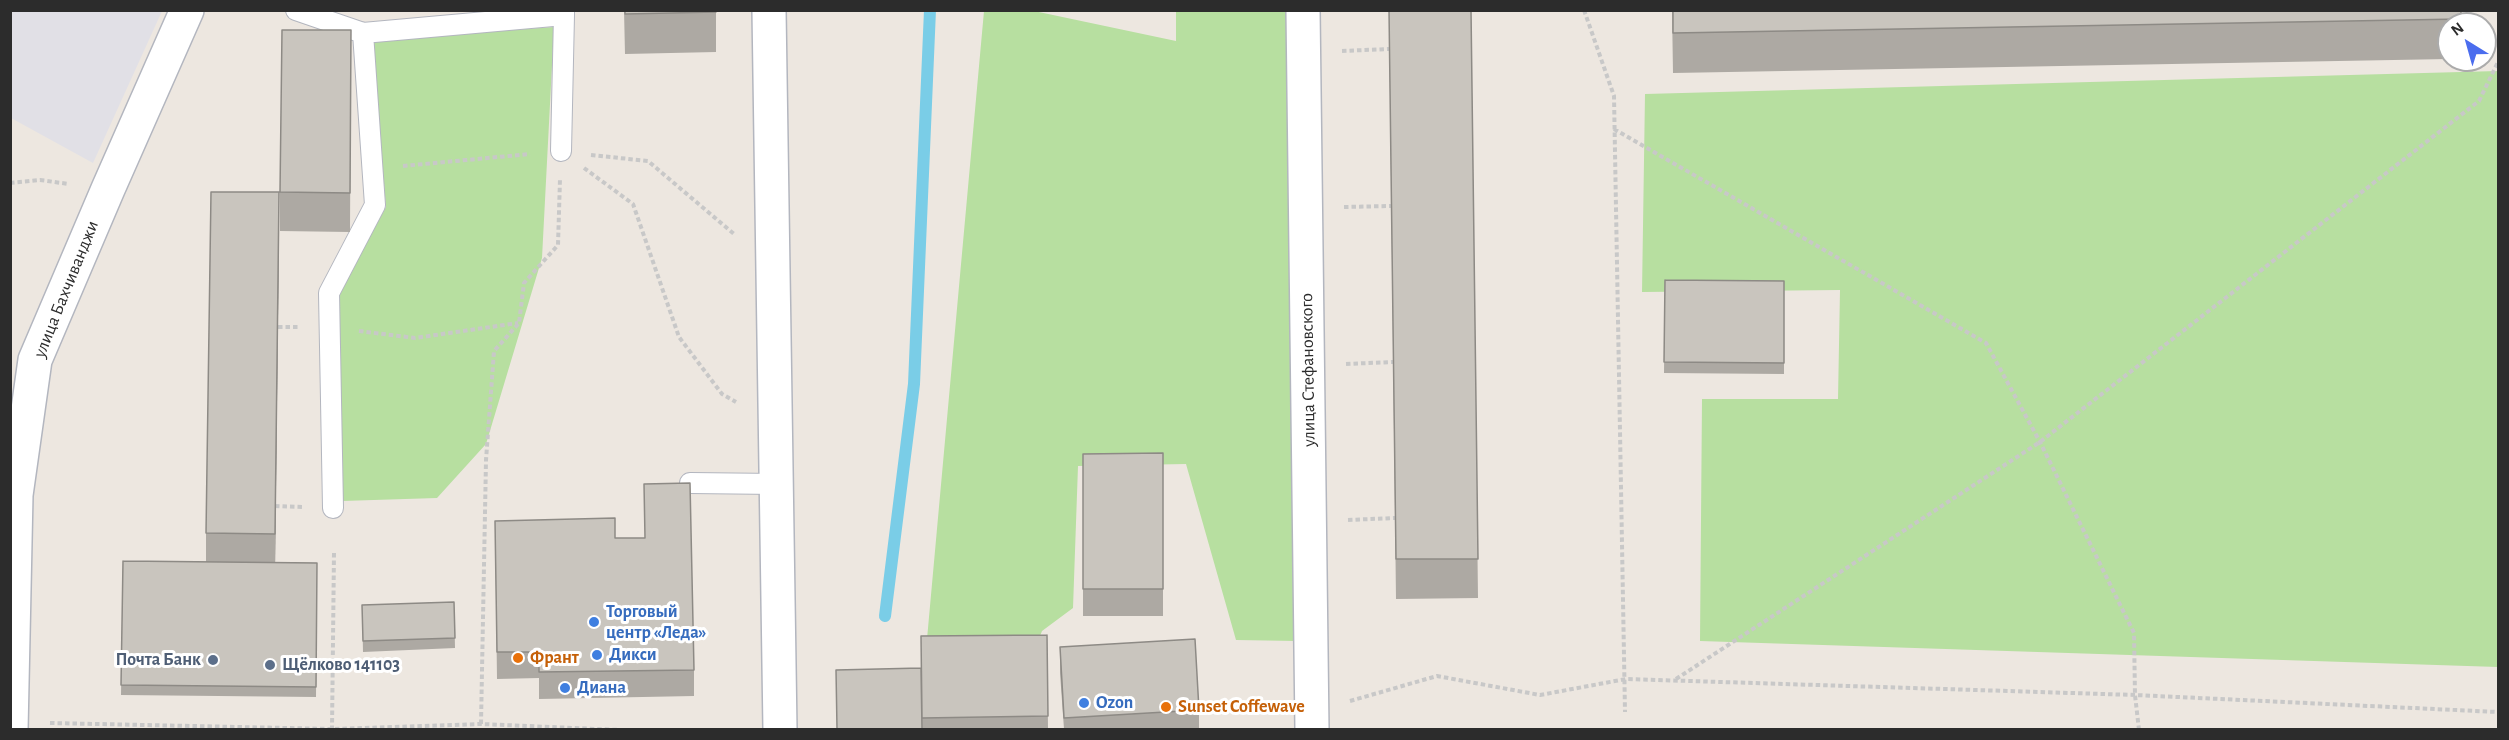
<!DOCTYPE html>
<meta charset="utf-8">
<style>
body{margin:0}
#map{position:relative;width:2509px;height:740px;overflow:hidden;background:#ede7e0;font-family:"Alegreya Sans",sans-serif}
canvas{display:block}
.frame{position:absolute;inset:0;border:12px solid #2c2c2c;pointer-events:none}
.north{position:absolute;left:2437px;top:12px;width:60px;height:60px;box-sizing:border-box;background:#fff;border:2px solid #ababab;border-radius:50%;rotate:323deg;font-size:16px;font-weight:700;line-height:24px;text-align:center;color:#2c2c2c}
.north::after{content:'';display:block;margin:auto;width:21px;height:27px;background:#4b6dee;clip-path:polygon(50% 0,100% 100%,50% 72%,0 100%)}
</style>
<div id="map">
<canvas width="2509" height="740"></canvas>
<div class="frame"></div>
<div class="north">N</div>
</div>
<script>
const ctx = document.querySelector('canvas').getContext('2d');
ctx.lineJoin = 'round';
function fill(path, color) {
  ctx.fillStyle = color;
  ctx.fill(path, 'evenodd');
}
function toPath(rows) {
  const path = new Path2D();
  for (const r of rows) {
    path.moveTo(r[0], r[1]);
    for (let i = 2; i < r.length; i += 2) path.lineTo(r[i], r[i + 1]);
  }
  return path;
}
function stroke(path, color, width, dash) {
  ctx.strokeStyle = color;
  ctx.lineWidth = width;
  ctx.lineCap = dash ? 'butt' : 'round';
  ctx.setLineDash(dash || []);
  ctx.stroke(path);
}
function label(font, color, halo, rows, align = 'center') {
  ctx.font = font + ' "Alegreya Sans",sans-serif';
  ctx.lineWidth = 6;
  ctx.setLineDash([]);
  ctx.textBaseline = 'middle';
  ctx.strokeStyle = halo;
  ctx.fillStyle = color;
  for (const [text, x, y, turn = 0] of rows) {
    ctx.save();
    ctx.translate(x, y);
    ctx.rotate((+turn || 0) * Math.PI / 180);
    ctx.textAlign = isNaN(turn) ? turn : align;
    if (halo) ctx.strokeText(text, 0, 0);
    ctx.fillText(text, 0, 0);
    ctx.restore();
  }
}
fill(toPath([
 [10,11,162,11,93,163,11,118]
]), '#e1e0e6');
fill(toPath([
 [984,11,1034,11,1176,41,1176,11,1289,11,1297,641,1236,640,1186,464,1078,466,1073,608,1042,631,1028,666,925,661],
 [554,27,542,258,486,444,437,498,342,501,339,292,386,207,372,40],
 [2498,71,2498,667,1700,641,1702,399,1838,399,1840,290,1642,292,1645,94]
]), '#b7dfa0');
stroke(toPath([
 [885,616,914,384,930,10]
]), '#7acde7', 12);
const lane = toPath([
 [296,10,363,33,564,15,564,10],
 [561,151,564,15],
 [690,483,777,484],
 [333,508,329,293,375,205,363,33]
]);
const street = toPath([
 [769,10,780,730],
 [1303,10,1312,730],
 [11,730,16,495,35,360,108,189,187,10]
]);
stroke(lane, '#b3b6bf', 22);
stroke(street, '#b3b6bf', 36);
stroke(toPath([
 [1584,10,1614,96,1625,712],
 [1342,51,1389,49],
 [1614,129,1986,343,2040,442,2134,633,2135,695,2139,730],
 [591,155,648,161,734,234],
 [403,166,530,154],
 [584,168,633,204,679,337,722,394,736,402],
 [10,183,40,180,69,184],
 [1344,207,1391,206],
 [278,327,298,327],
 [359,331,415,338,518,323],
 [1346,364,1393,362],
 [275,506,302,507],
 [1348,520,1395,518],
 [1676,679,2040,442,2479,101,2498,62],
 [1350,701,1437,676,1540,695,1626,679,2135,695,2498,712],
 [50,723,333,729,481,724,620,730],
 [481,724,486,460,494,351,519,323,524,283,558,245,560,179],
 [332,730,334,552]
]), '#c8c8c8', 4, [4.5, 3]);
stroke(lane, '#fff', 20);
stroke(street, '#fff', 33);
fill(toPath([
 [624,10,716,10,716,52,625,54],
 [1389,10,1471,10,1478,598,1396,599],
 [1672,10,2461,10,2461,24,2449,24,2449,59,1673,73],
 [351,30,350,232,280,231,280,192],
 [279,232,275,562,317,563,316,697,121,695,123,561,206,562,206,533],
 [1665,280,1784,281,1784,374,1664,373],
 [1163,453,1163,616,1083,616,1083,454],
 [495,521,615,538,694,670,694,696,539,699,539,678,497,679],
 [454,602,455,648,363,652,362,605],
 [1047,635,1048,729,837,729,921,668],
 [1060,647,1199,710,1199,729,1064,729,1060,673]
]), '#ada9a3');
fill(toPath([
 [279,192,279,232,275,573,275,534]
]), '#8d8a85');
const building = toPath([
 [625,10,716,10,716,12,625,14,625,10],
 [1389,10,1471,10,1478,559,1396,559,1389,10],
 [1673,10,2461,10,2461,19,1673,33,1673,10],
 [282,30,351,30,350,193,280,192,282,30],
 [211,192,279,192,275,534,206,533,211,192],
 [1665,280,1784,281,1784,363,1664,362,1665,280],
 [1163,453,1163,589,1083,589,1083,454,1163,453],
 [690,483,694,670,539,672,539,652,497,652,495,521,615,518,615,538,645,538,644,484,690,483],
 [123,561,317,563,316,687,121,685,123,561],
 [454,602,455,638,363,641,362,605,454,602],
 [1047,635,1048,716,922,718,921,636,1047,635],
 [1195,639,1199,710,1064,718,1060,647,1195,639],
 [921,668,922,729,837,729,836,670,921,668]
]);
fill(building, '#c9c5be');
stroke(building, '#8d8a85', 1.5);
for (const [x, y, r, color] of [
 [594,622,6,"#3f7fe0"],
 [597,655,6,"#3f7fe0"],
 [518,658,6,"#e8710a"],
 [213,660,6,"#5c6f8a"],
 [270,665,6,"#5c6f8a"],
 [565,688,6,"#3f7fe0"],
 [1084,703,6,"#3f7fe0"],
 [1166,707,6,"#e8710a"]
]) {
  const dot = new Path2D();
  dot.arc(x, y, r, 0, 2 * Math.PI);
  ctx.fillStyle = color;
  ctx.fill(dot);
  stroke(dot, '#fff', 2);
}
label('18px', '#2c2c2c', '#fff', [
 ["улица Бахчиванджи",66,289,-68],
 ["улица Стефановского",1308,370,-91]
]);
label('bold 18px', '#366cbe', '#fff', [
 ["Торговый",606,612],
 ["центр «Леда»",606,633],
 ["Дикси",609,655],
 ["Диана",577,688],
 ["Ozon",1096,703]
], 'left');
label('bold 18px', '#c56008', '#fff', [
 ["Франт",530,658],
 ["Sunset Coffewave",1178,707]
], 'left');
label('bold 18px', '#4e5e75', '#fff', [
 ["Почта Банк",201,660],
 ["Щёлково 141103",282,665,"left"]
], 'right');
</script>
